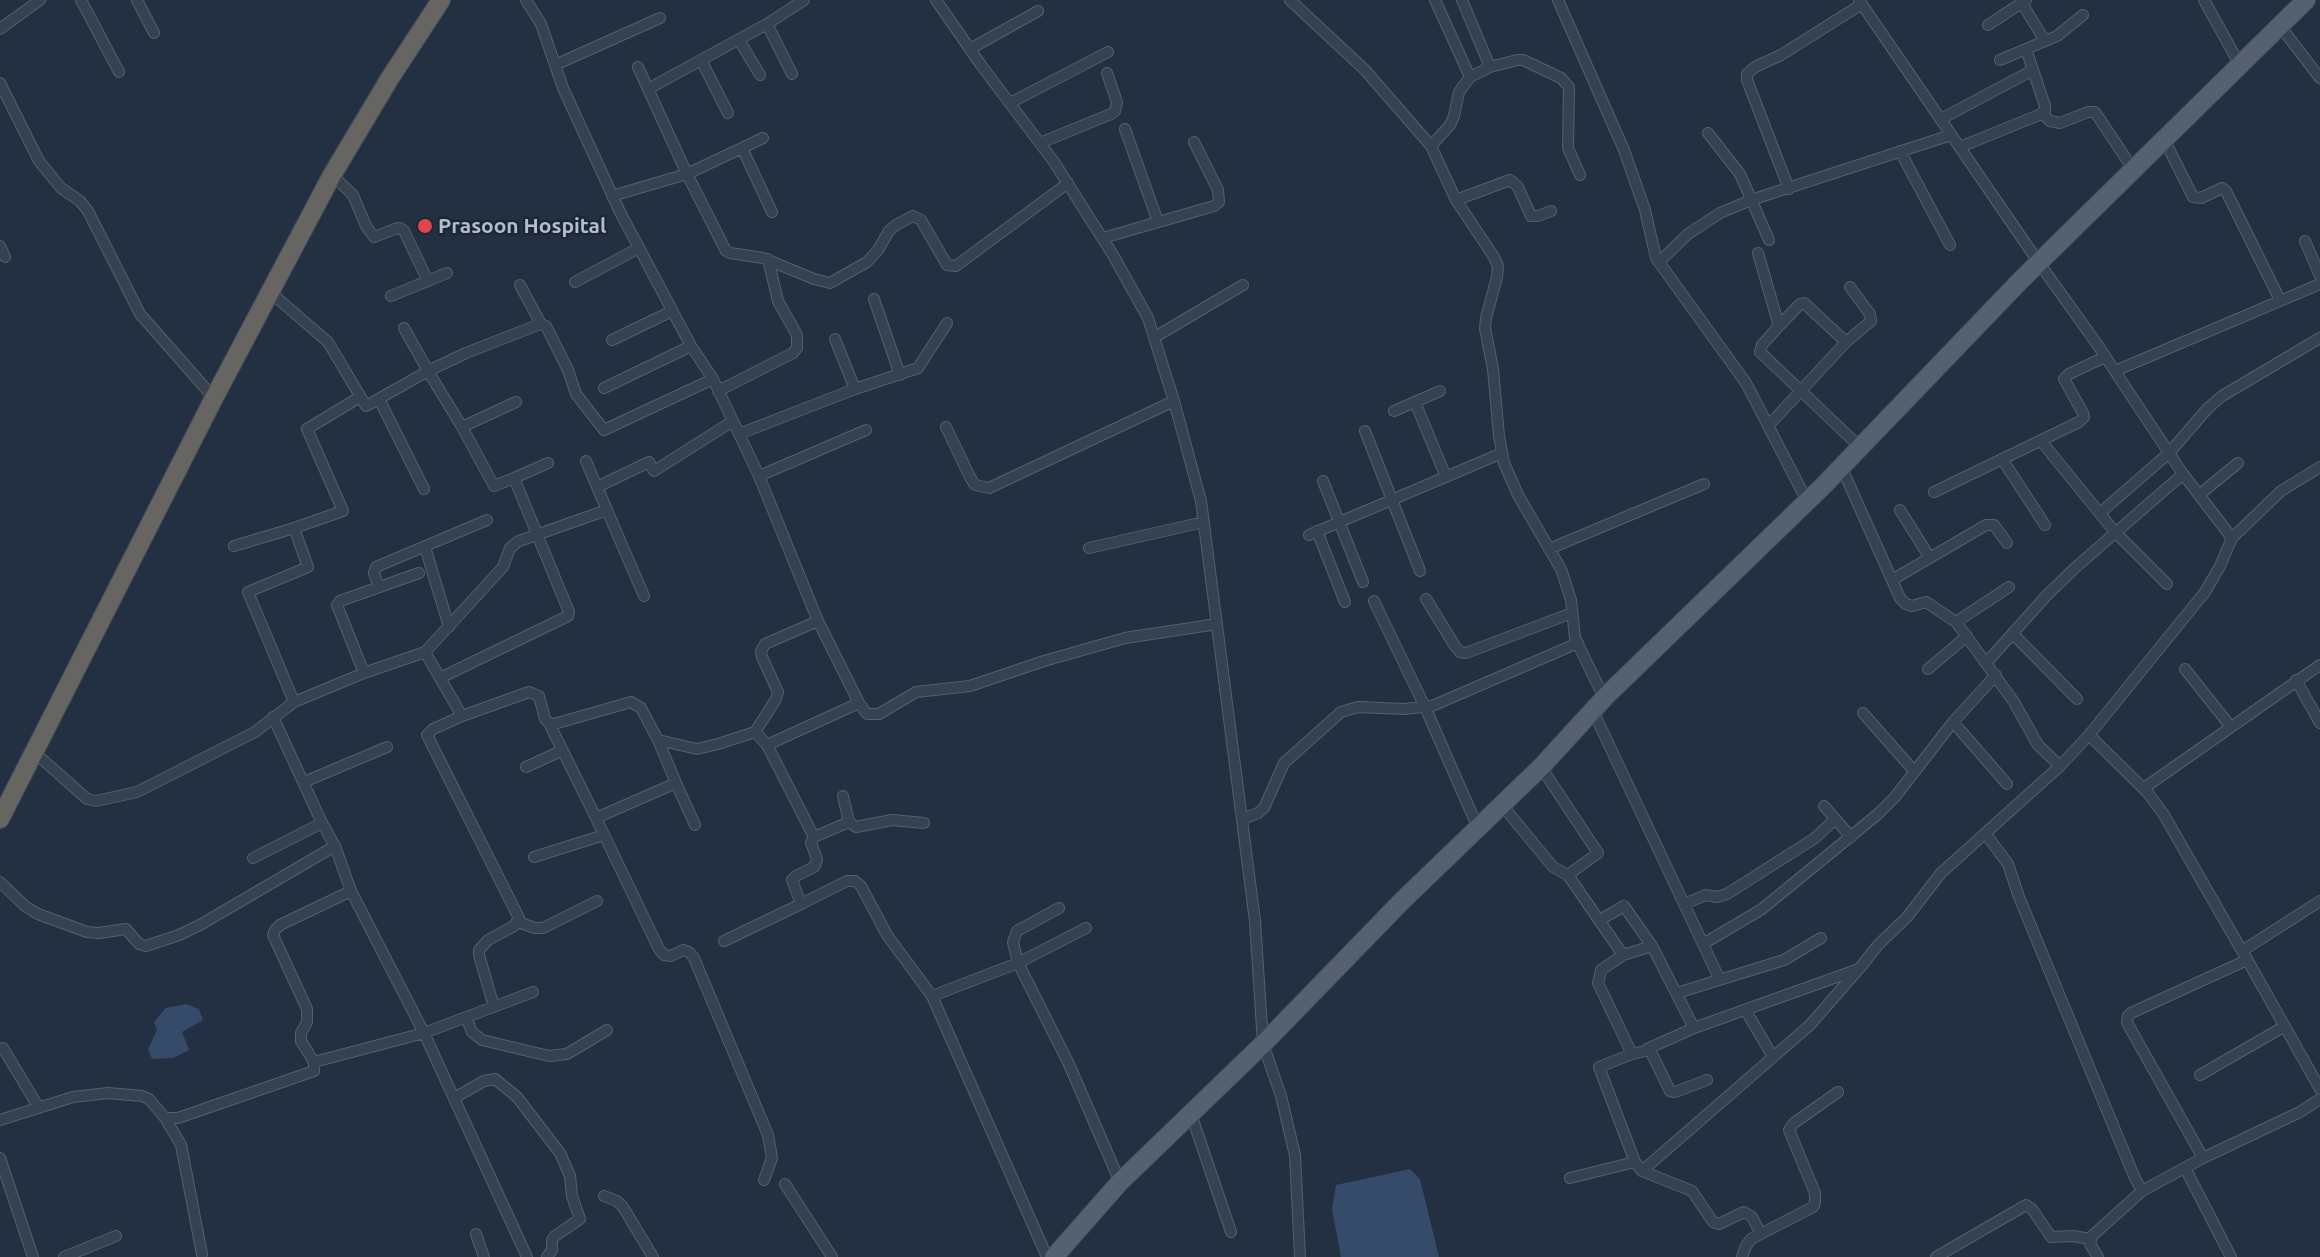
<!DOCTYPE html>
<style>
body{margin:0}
canvas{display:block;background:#233041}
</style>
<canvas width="2320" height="1257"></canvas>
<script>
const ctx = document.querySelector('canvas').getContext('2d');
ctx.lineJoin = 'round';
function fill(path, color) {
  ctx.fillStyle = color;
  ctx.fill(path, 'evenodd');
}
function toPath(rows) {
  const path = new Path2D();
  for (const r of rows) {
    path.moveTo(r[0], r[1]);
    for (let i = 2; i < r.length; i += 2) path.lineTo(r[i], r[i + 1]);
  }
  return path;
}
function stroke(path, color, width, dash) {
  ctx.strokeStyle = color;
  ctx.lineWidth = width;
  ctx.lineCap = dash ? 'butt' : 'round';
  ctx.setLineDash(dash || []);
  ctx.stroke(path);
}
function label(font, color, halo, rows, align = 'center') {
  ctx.font = font + ' Ubuntu,sans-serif';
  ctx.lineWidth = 5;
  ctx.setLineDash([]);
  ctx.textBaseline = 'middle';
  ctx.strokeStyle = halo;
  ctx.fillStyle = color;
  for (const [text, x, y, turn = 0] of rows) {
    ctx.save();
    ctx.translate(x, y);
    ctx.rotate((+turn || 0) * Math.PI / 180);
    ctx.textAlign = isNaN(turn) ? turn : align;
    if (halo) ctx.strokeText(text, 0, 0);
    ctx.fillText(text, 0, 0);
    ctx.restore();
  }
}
fill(toPath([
 [186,1004,199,1009,203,1020,182,1032,189,1050,173,1058,152,1059,148,1049,157,1030,154,1022,166,1008],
 [1410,1169,1420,1179,1439,1257,1341,1257,1332,1209,1336,1185]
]), '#354b69');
const minor = toPath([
 [81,0,119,72],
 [137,0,154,33],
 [526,0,541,24,563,88,620,212,691,346,713,379,759,476,818,621,859,703],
 [936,0,981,65,1054,162,1113,255,1148,318,1174,401,1201,501,1255,921,1263,1044,1281,1096,1295,1155,1300,1257],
 [1290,0,1365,70,1431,146,1456,200,1494,257,1498,266,1497,277,1486,318,1485,328,1493,369,1499,436,1504,463,1518,495,1561,569,1571,600,1575,638,1604,698],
 [1435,0,1470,77],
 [1462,0,1490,67],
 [1558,0,1624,150,1645,210,1656,258,1746,383,1807,501],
 [1859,0,2039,263,2097,344,2183,474,2232,538],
 [2204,0,2240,65],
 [767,24,792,74],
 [1988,25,2026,0],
 [2280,26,2320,78],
 [0,29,40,0],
 [739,40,760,75],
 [2045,41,2057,36,2083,15],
 [970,49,1038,11],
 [701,60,728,113],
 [2000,60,2026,49],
 [555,65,660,18],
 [638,67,687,174,763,138],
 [0,83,39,161,61,188,80,201,88,211,140,314,214,398],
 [648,89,767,24,804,0],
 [1010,103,1108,52],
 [2042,113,2050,121,2060,123,2088,112,2095,112,2133,169],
 [1941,119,2033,70],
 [1125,129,1158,222],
 [1708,133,1740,174,1769,240],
 [2164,139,2193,197,2201,198,2222,188,2226,191,2280,300],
 [1040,143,1111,114,1115,111,1117,102,1107,73],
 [1431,146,1450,125,1454,116,1459,92,1470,77,1490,67,1517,60,1523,60,1561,78,1569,87,1568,148,1580,175],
 [1960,147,2039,115,2045,110,2045,106,2026,49,2045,41,2020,0],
 [742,148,772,212],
 [1900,151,1950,245],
 [332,175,353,195,366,226,374,237,395,229,400,228,404,231,428,281],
 [1789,189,1747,80,1747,74,1755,67,1781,55,1862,4],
 [612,196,687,174,726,251,730,253,763,258,814,279,830,283,867,262,878,250,889,231,896,225,913,216,921,220,947,265,956,266,1068,183],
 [1456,200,1510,180,1518,187,1531,216,1538,216,1551,211],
 [1103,238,1214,206,1219,202,1218,190,1194,142],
 [2305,241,2320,276],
 [0,246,5,257],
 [1758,253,1779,326,1762,345,1760,352,1860,447],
 [1659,262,1688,234,1720,213,1751,200,1951,135],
 [575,282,639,248],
 [520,285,541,324],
 [270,292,328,342,366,406,428,371,462,427,494,486,514,478,569,612,568,616,440,678],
 [391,296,447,273],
 [874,299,900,375],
 [1779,326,1800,304,1804,303,1846,342],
 [404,328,428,371,466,353,535,326,541,324,546,326,568,370,576,394,604,430,713,379],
 [1155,337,1243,285],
 [835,339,855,389],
 [612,340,672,311],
 [2115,371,2320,284],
 [604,388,691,346],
 [718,391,793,353,797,348,797,335,778,301,768,259],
 [379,399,424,489],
 [1415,402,1446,477],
 [1394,411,1440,391],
 [1769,425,1846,342,1871,321,1870,314,1850,287],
 [462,427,516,402],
 [946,427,970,477,975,485,989,488,1174,401],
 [1365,431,1420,571],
 [739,434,855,389,918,368,947,323],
 [2041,441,2115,532,2167,584],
 [2002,459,2045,525],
 [586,461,597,487],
 [1841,466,1900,598,1906,604,1912,606,1926,602,1956,622,2014,702,2038,745,2060,766],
 [759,476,866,430],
 [514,478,548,463],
 [1323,481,1363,582],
 [1934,492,2079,422,2084,417,2083,413,2064,379,2069,374,2105,357],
 [2199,495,2238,463],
 [607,510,644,596],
 [1900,510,1930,558],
 [2100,513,2169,453,2208,408,2222,396,2320,338],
 [1317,531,1345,602],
 [1309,535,1502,453],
 [234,546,294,528],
 [425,547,449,627],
 [1089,548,1204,522],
 [1549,549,1704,484],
 [1892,580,1986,525,1994,525,2007,543],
 [379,587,374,573,376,567,487,520],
 [1426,599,1455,646,1460,652,1466,653,1572,613],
 [1374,601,1425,707,1478,828],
 [1956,622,2009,587],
 [2013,634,2077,699],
 [425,652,462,716,529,692,539,696,545,719,549,723,554,724,631,702,641,708,658,740,676,783,596,818,659,949,664,955,671,956,683,950,689,952,694,958,768,1135,772,1158,764,1180],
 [1987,662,2047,595,2076,567,2183,474],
 [1928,669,1967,636],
 [2185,669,2231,727],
 [364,673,337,605,340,601,419,573],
 [2296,680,2320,723],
 [294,702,248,592,308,567,294,528,343,511,307,429,360,397],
 [1593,711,1719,978],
 [1863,713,1914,771],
 [462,716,433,729,427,735,519,918,514,926,488,940,479,950,479,955,494,1007],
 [273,717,322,823,335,846,351,891,424,1033,527,1257],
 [1953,722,2007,784],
 [549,723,596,818],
 [755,732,776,699,778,692,762,657,761,651,765,644,818,621],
 [2089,735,2148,793,2164,815,2242,951,2320,901],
 [658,740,697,749,718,744,755,732,767,745,859,703,867,714,879,714,916,692,970,686,1044,661,1125,638,1217,624],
 [767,745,814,837,811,843,817,859,816,863,814,867,796,876,792,880,801,904,847,881,855,881,861,886,887,935,932,996,1018,963,1068,1062,1120,1182],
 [34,752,87,799,96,801,137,792,255,732,294,702,364,673,425,652,503,567,510,548,519,541,607,510,597,487,649,462,654,471,733,421],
 [526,767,561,751],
 [1541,767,1598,853,1568,875,1623,955,1652,946,1694,1028,1859,969,1878,945,1907,917,1941,873,2060,766,2089,735,2205,592,2220,566,2232,538,2281,491,2320,467],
 [304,782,387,747],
 [676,783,695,825],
 [2144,788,2320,665],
 [1502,805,1553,867,1568,875],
 [1824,806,1851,837],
 [1243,819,1258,813,1264,808,1284,763,1341,712,1358,707,1404,709,1432,706,1578,643],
 [849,822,856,827,892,820,924,823],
 [1985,833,2008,864,2019,897,2134,1176,2142,1191,2092,1236,2090,1244,2098,1257],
 [814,837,849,822,843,796],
 [534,857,604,835],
 [253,858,322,823],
 [0,882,25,906,38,914,87,932,99,933,126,929,139,944,146,946,179,935,200,925,335,846],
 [1684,904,1706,895,1717,897,1727,894,1815,838,1835,819],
 [1059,908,1017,931,1013,942,1018,963,1086,928],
 [1600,920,1624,906,1652,946],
 [518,922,535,928,543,928,597,901],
 [724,941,801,904],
 [1703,944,1762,909,1878,814,1895,797,1953,722,1996,675],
 [2244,954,2320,1089],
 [1623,955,1601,970,1598,983,1632,1054,1599,1067,1635,1162,1642,1171,1692,1191,1713,1222,1719,1224,1744,1212,1752,1217,1761,1234],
 [1677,993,1784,960,1821,938],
 [932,996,1047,1257],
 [1746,1011,1773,1057],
 [466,1017,472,1032,482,1040,549,1056,567,1054,607,1030],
 [3,1048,39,1108],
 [1647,1049,1694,1028],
 [1632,1054,1650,1050,1670,1091,1675,1092,1707,1080],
 [314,1062,424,1033,533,992],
 [2200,1075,2285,1026],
 [454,1098,484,1081,495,1079,517,1097,560,1153,570,1176,572,1196,580,1219,555,1236,552,1240,552,1250,547,1257],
 [1191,1114,1231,1232],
 [165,1118,181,1145,202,1254],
 [0,1120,73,1097,108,1093,142,1096,149,1099,165,1118,178,1118,314,1071,314,1062,301,1041,301,1033,307,1022,307,1009,273,935,275,930,280,925,351,891],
 [0,1158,33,1257],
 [2203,1158,2130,1028,2127,1022,2128,1016,2131,1013,2247,960],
 [2185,1168,2231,1257],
 [1642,1171,1810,1025,1857,971],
 [1570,1178,1635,1162],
 [785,1184,832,1257],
 [2142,1191,2203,1158,2300,1112,2320,1099],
 [604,1196,617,1201,623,1207,653,1257],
 [476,1234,484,1257],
 [64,1257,116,1236],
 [1742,1257,1746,1246,1751,1239,1813,1207,1815,1203,1815,1193,1789,1130,1794,1123,1838,1092],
 [1936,1257,2026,1205,2032,1209,2051,1237,2073,1236,2090,1239]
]);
const primary = toPath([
 [1054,1257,1120,1182,1263,1044,1402,901,1541,767,1607,695,1823,486,2021,280,2306,0]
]);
const trunk = toPath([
 [0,819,214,398,332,175,390,78,441,0]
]);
stroke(minor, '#55606e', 12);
stroke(primary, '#414b5a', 20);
stroke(trunk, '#424d5b', 20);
stroke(minor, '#374251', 10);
stroke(primary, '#556171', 18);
stroke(trunk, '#666562', 18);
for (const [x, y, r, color] of [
 [425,226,8,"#e0444e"]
]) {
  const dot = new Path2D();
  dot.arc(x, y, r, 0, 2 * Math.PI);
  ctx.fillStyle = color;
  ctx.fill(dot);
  stroke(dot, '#1c2736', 2);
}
label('bold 21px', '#b4bdcb', '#1c2736', [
 ["Prasoon Hospital",438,226]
], 'left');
</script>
